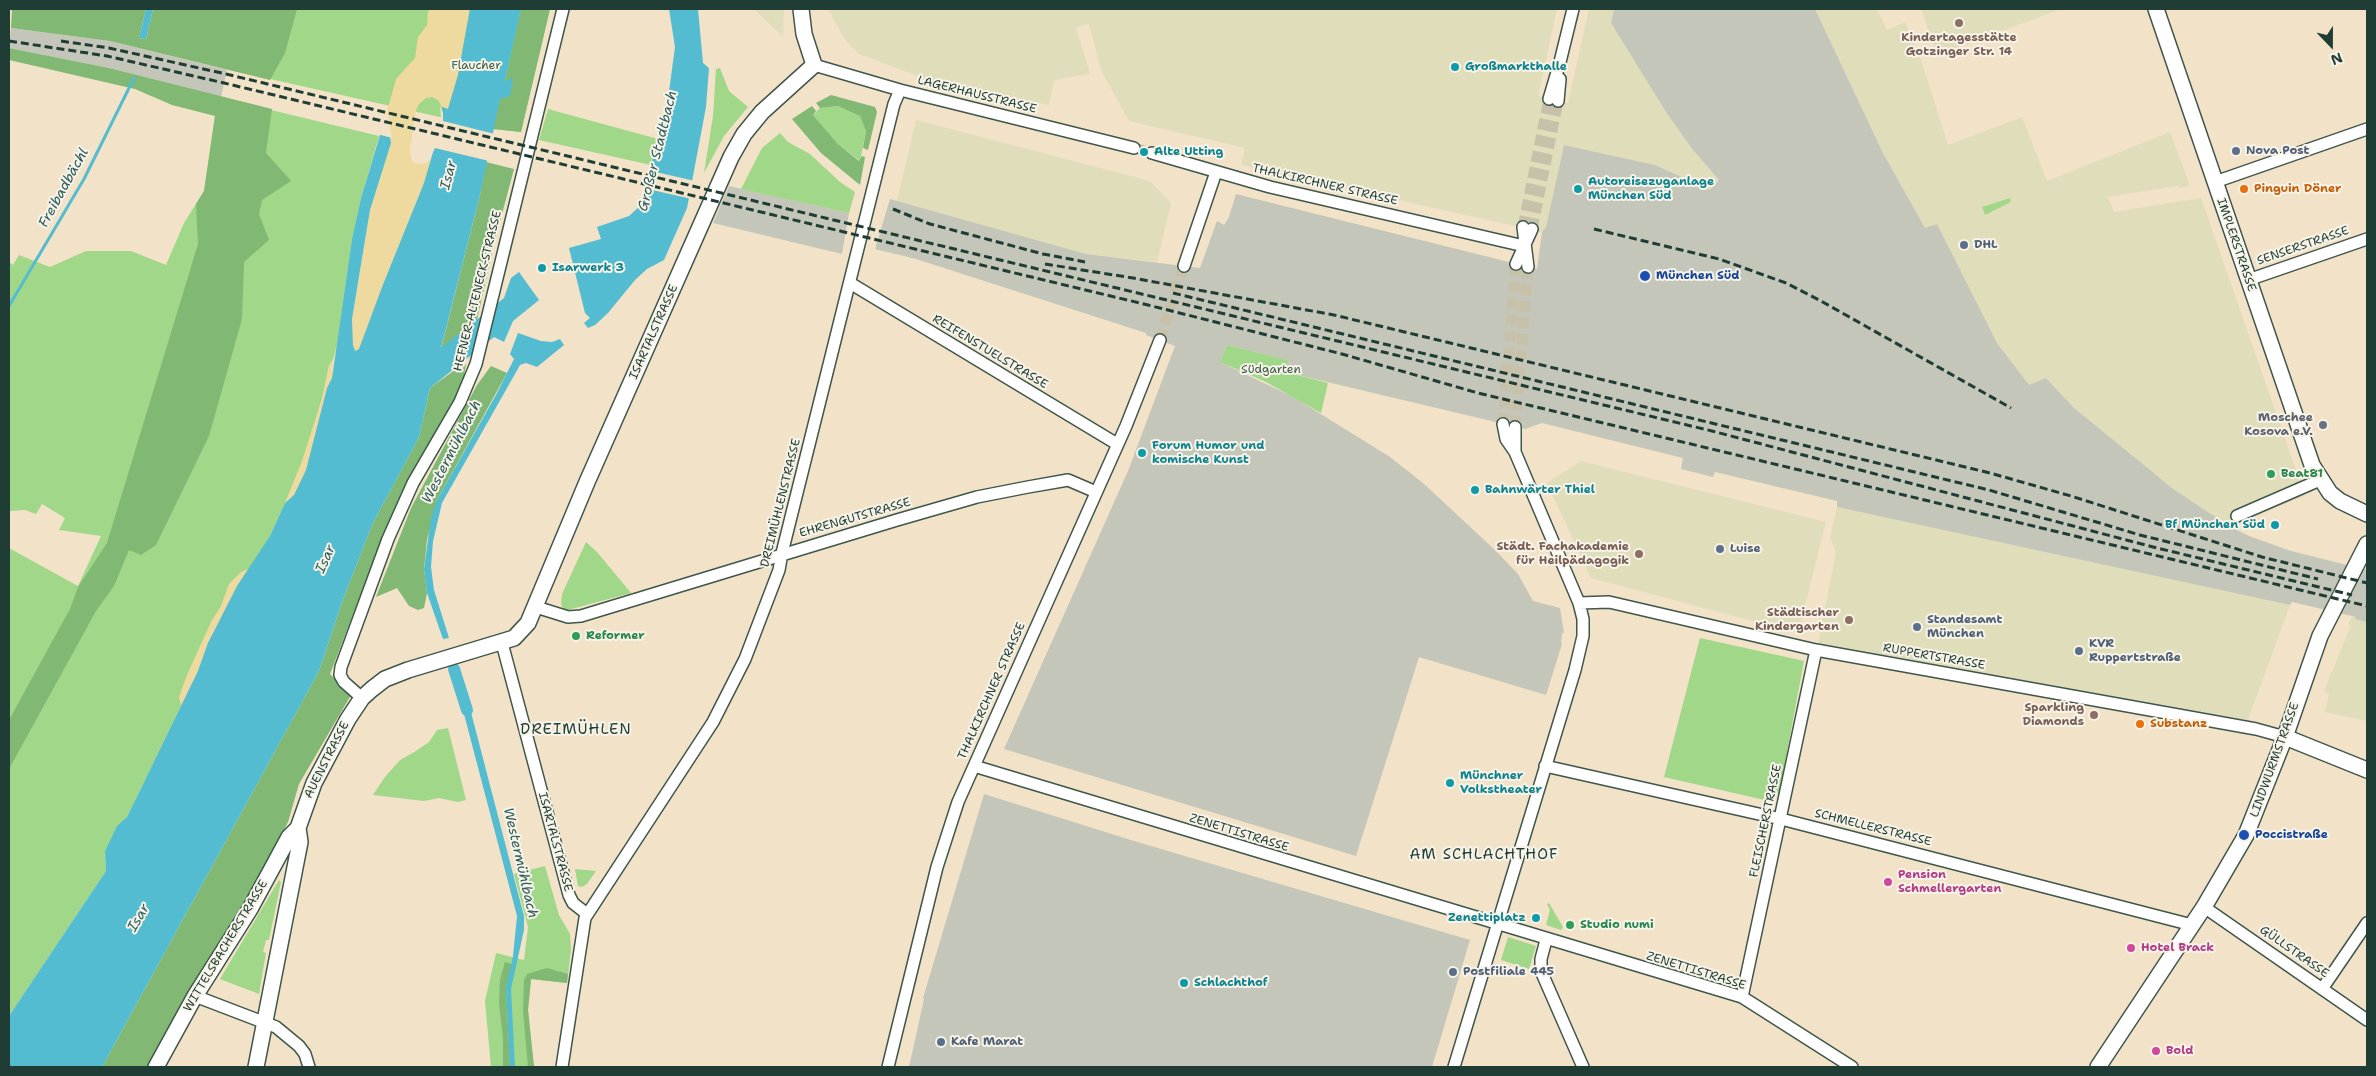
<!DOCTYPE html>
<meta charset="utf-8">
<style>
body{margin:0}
#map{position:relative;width:2376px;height:1076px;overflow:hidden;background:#f2e2c7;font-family:"Shantell Sans",sans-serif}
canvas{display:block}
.frame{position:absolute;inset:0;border:10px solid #1f3d34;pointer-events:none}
.north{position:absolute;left:2306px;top:20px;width:50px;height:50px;-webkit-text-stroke:4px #f7f3e8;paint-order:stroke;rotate:158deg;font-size:14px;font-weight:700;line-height:20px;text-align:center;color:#1f3d34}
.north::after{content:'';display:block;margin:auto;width:18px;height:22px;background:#1f3d34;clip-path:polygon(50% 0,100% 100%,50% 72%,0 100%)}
</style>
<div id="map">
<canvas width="2376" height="1076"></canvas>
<div class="frame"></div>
<div class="north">N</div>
</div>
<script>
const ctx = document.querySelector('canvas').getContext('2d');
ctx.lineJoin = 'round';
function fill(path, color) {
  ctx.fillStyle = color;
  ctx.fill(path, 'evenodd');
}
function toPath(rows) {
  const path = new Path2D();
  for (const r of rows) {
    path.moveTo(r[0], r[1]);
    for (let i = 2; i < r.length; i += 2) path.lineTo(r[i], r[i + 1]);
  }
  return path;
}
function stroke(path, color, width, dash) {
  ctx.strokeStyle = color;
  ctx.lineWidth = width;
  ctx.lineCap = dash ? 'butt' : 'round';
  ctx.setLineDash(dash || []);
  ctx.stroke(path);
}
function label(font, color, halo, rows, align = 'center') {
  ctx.font = font + ' "Shantell Sans",sans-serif';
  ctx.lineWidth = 4;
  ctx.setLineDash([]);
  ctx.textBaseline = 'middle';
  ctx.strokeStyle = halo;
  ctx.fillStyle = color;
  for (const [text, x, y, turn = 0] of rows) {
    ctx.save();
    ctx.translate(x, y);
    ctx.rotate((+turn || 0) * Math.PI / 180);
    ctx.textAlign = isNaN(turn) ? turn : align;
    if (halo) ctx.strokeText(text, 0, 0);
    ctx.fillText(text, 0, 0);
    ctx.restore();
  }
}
fill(toPath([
 [754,9,784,9,783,37],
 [828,9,1557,9,1538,96,1568,103,1589,9,1614,9,1611,23,1666,112,1693,150,1719,180,1710,190,1655,165,1564,145,1546,227,1542,232,1241,165,1245,148,1129,121,1102,72,1089,24,1076,27,1090,74,1054,80,1049,105,923,78,859,54,846,41],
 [1815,9,1877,9,1887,30,1905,22,1922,63,1948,145,2022,117,2047,181,2170,132,2190,186,2180,188,2177,186,2108,197,2114,212,2201,198,2305,496,2229,526,2172,488,2073,407,2046,378,2029,386,1997,343,1937,224,1925,229,1883,153],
 [2010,199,2011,202,1985,214,1982,207],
 [1921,9,2061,9,1937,55],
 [916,120,1150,181,1171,203,1157,262,1086,254,897,201],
 [1581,461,1826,522,1798,633,1591,578,1547,483],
 [1837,507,2290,605,2245,728,1818,646,1836,552,1830,538],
 [2352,616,2367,622,2367,721,2325,712,2329,694,2324,691,2350,628,2349,623]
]), '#e0ddbb');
fill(toPath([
 [1614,9,1815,9,1883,153,1925,228,1937,224,1997,343,2029,385,2046,378,2073,407,2172,488,2229,526,2249,536,2291,551,2367,570,2367,622,2355,619,2356,617,2292,602,2290,605,1837,507,1837,501,1715,472,1713,477,1681,469,1683,458,1542,423,1525,429,1285,372,1287,360,1227,345,1220,362,1295,398,1390,457,1423,483,1496,551,1518,574,1533,601,1560,608,1564,633,1562,633,1561,643,1562,644,1546,695,1419,657,1356,856,1004,749,1128,471,1175,346,1146,335,1146,333,916,259,875,249,890,199,1086,254,1200,268,1217,221,1224,225,1229,217,1236,194,1537,269,1542,232,1546,227,1564,145,1655,165,1710,190,1719,180,1693,150,1666,112,1611,23],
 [11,28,110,41,227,70,221,97,109,68,9,48],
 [729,186,849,213,842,254,713,223],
 [984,794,1134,841,1470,940,1432,1067,909,1067,924,999,923,998]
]), '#c4c6b9');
fill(toPath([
 [246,9,550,9,521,132,493,129,230,70],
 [720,68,729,91,748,107,724,136,704,173,713,116,716,69],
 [838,106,851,111,860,116,864,123,866,131,860,161,838,144,813,115,820,108],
 [548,109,658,139,651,165,539,140],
 [271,110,379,136,361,198,352,239,337,344,306,470,285,503,270,536,198,671,127,817,117,827,105,851,106,871,9,1016,9,548,78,586,101,536,59,530,65,518,42,504,36,514,25,510,9,511,9,262,13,265,19,255,50,267,86,251,131,251,166,265,184,223,204,191,215,116],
 [780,133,788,142,810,154,840,182,855,192,849,213,741,189,762,148],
 [2010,198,2011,202,1985,215,1982,207],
 [1227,345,1288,360,1285,372,1328,383,1321,413,1266,382,1220,362],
 [586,542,597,552,631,593,564,611,561,604,562,594],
 [1700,638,1804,661,1779,794,1771,792,1769,801,1664,777],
 [448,728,466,800,458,802,439,798,424,801,373,795,385,777,400,760,416,751,429,742,437,730],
 [545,866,559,915,570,934,571,950,567,983,531,979,528,1010,534,1067,491,1067,485,1001,496,953,524,960,528,927,514,874],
 [575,869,596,871,587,884,582,887,578,886],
 [279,880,281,882,269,940,266,940,263,952,266,953,259,994,220,979],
 [1549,903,1563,927,1561,930,1546,925,1550,910,1547,904],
 [1508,937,1536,946,1529,969,1501,960]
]), '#a1d788');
fill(toPath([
 [12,9,146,9,139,38,146,39,153,9,297,9,285,53,270,80,110,41,11,28],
 [521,9,550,9,521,132,493,129,500,99,512,79,505,81],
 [9,48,109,68,272,109,266,153,291,181,262,200,259,214,269,240,244,262,242,319,209,436,156,545,141,555,129,550,114,586,96,611,9,769,9,720,70,609,78,587,107,543,198,244,196,204,204,191,215,116,172,105,135,89,9,60],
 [831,95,875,107,877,112,868,150,863,148,866,131,860,116,838,106,820,108,816,103],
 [812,106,816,111,813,115,838,144,859,161,862,156,865,157,860,185,821,153,792,119],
 [486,162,514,169,494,244,477,320,441,349,480,195],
 [466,364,462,386,387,526,330,674,351,695,299,784,288,822,269,860,151,1067,102,1067,319,671,342,602,372,525,419,437,430,388,459,367],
 [491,366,507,373,437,500,427,540,424,569,427,593,424,608,418,610,409,606,397,588,376,597,411,508,477,385],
 [505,962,512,964,506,988,510,1067,503,1067,503,1039,499,1003,500,980],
 [547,968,568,974,567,983,531,979,528,1010,534,1067,528,1067,523,1011,524,980,527,974]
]), '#80b874');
fill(toPath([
 [431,9,470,9,458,75,448,109,442,107,438,100,432,97,426,98,419,104,416,110,410,149,411,158,414,163,424,164,432,158,424,183,382,287,359,350,354,351,352,319,386,115,396,79,415,58,418,37,427,25,428,11],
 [333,359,332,378,327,388,306,470,294,495,285,503,302,461,322,398,329,365],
 [248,569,208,643,198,671,181,706,179,697,187,675,212,620,221,606,229,584,241,572]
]), '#eeda9e');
fill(toPath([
 [146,9,153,9,146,39,139,38],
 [470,9,521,9,505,81,513,78,510,96,500,99,480,195,441,348,504,298,511,278,519,272,539,300,513,321,504,342,494,337,430,388,419,437,372,525,342,602,319,671,102,1067,9,1067,9,1016,106,871,105,851,117,826,127,817,198,671,208,643,237,586,270,536,285,503,294,495,306,470,327,388,332,378,352,239,361,198,386,115,391,143,370,210,352,319,353,345,355,351,359,349,382,287,424,183,443,118,442,107,448,109,458,75],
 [669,9,698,9,703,63,709,68,706,107,687,208,664,260,647,269,635,280,608,313,595,325,588,328,584,323,590,318,585,313,569,248,601,239,597,227,629,216,641,205,668,99,675,47],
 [518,333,541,341,552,342,560,339,564,345,537,367,526,363,520,365,442,503,433,541,431,567,434,590,449,638,443,639,427,593,424,569,431,518,437,500,497,393,514,359,510,354],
 [466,693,524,916,524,930,511,989,515,1067,510,1067,506,988,513,956,517,916,459,695]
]), '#53bcd0');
fill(toPath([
 [440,105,443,113,443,121,495,134,489,161,435,148,428,162,441,118],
 [385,113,388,115,392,138,377,134],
 [647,170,695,181,692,199,643,188]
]), '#f2e2c7');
stroke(toPath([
 [9,306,84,179,134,78]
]), '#53bcd0', 3);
stroke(toPath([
 [454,669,467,710]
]), '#53bcd0', 12);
stroke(toPath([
 [1134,148,1152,153],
 [1523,227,1549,99],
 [1532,229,1558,101],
 [1160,340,1184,266],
 [1503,424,1516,264],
 [1515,427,1528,267]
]), '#c8c1aa', 11, [11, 5.5]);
const minor = toPath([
 [814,65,900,90,1134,148],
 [1549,99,1560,62,1573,9],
 [1558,101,1560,79],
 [1152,153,1270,187,1524,246],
 [2215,182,2367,129],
 [1523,227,1528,267],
 [1516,264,1532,229],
 [1184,266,1216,172],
 [2248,280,2367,239],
 [850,283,1117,444],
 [1515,427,1515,452],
 [2237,516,2320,480],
 [1579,603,1609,602,1816,650,2256,729,2285,737],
 [536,607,568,617,581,616,897,520,977,497,1028,487,1068,480,1096,492],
 [502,643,569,895,573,903,587,914],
 [362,698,344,682,340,675,341,667,388,539,413,483,460,402,476,364,563,9],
 [974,766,1742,997,1852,1067],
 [1545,766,1781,819,2192,925],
 [2204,907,2367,1020],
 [1546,940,1541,959,1541,971,1583,1067],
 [2322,989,2367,923],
 [195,996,276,1027,299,1046,305,1054,309,1067],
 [1742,997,1816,650],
 [562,1067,585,918,713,722,745,659,779,570,782,553,894,104,900,90],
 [888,1067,937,867,958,802,1126,426,1160,340],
 [1454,1067,1575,670,1583,636,1583,619,1579,603,1515,452,1506,439,1503,424]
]);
const major = toPath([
 [2156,9,2312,465,2330,493,2340,501,2367,514],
 [2285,737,2367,770],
 [156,1067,195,996,250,909,289,837,298,828],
 [256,1067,300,842,298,828,314,783,348,719,362,698,372,689,385,679,408,670,514,638,528,623,587,482,731,157,744,134,762,112,814,65,804,34,801,9],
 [2098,1067,2204,907,2246,835,2285,737,2320,636,2367,544]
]);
stroke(minor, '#3f564a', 14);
stroke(major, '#3f564a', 18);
stroke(minor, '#fff', 11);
stroke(major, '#fff', 15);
stroke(toPath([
 [9,41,107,56,224,83,1148,305,1342,354,1478,393,2367,606],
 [61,41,109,48,226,74,1712,431,2153,547,2352,595],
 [893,209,930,224,1043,254,1085,262],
 [1594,229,1719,259,1786,283,1821,301,2011,408],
 [1045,264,1133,278,1334,315,1716,407,1990,473,2071,496,2262,557,2367,583],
 [1173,293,1989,490,2140,535,2318,579]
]), '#1f3d34', 3, [8, 4]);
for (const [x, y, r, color] of [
 [1959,23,5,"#8d6e63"],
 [1455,67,5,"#0f9aa8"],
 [2236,151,5,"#5c6f8a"],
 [1144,152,5,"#0f9aa8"],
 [1578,189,5,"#0f9aa8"],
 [2244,189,5,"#e8710a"],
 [1964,245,5,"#5c6f8a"],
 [542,268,5,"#0f9aa8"],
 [1645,276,6,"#1a4fb4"],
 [2323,425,5,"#6b7280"],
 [1142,453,5,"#0f9aa8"],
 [2271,474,5,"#2e9e5b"],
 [1475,490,5,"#0f9aa8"],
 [2275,525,5,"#0f9aa8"],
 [1720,549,5,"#5c6f8a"],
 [1639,554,5,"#8d6e63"],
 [1849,620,5,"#8d6e63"],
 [1917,627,5,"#5c6f8a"],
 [576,636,5,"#2e9e5b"],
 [2079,651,5,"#5c6f8a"],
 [2094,715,5,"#8d6e63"],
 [2140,724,5,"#e8710a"],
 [1450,783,5,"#0f9aa8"],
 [2244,835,6,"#1a4fb4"],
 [1888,882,5,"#d1479c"],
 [1536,918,5,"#0f9aa8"],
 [1570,925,5,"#2e9e5b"],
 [2131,948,5,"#d1479c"],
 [1453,972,5,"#5c6f8a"],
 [1184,983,5,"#0f9aa8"],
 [941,1042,5,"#5c6f8a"],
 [2156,1051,5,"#d1479c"]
]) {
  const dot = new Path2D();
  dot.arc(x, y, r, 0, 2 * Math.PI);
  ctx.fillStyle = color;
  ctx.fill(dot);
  stroke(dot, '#f7f3e8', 2);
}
label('bold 12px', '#785e54', '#f7f3e8', [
 ["Kindertagesstätte",1959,38,"center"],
 ["Gotzinger Str. 14",1959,52,"center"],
 ["Städt. Fachakademie",1629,547],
 ["für Heilpädagogik",1629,561],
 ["Städtischer",1839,613],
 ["Kindergarten",1839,627],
 ["Sparkling",2084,708],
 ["Diamonds",2084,722]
], 'right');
label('12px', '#395c45', '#f7f3e8', [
 ["Flaucher",476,66],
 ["Südgarten",1271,370]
]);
label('bold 12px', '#0d838f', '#f7f3e8', [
 ["Großmarkthalle",1465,67],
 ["Alte Utting",1154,152],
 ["Autoreisezuganlage",1588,182],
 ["München Süd",1588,196],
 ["Isarwerk 3",552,268],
 ["Forum Humor und",1152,446],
 ["komische Kunst",1152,460],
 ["Bahnwärter Thiel",1485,490],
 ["Bf München Süd",2265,525,"right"],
 ["Münchner",1460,776],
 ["Volkstheater",1460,790],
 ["Zenettiplatz",1526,918,"right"],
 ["Schlachthof",1194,983]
], 'left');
label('12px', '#1f3d34', '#f7f3e8', [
 ["LAGERHAUSSTRASSE",977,95,14],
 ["THALKIRCHNER STRASSE",1325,185,13],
 ["IMPLERSTRASSE",2236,245,71],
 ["SENSERSTRASSE",2303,246,-19],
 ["HEFNER-ALTENECK-STRASSE",478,291,-76],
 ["ISARTALSTRASSE",654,332,-66],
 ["REIFENSTUELSTRASSE",990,352,31],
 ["DREIMÜHLENSTRASSE",781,503,-76],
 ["EHRENGUTSTRASSE",855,518,-16],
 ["RUPPERTSTRASSE",1934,657,10],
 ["THALKIRCHNER STRASSE",992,691,-66],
 ["AUENSTRASSE",327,760,-63],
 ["LINDWURMSTRASSE",2275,760,-70],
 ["FLEISCHERSTRASSE",1766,821,-78],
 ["SCHMELLERSTRASSE",1873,828,14],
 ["ZENETTISTRASSE",1239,833,17],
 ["ISARTALSTRASSE",555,842,75],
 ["WITTELSBACHERSTRASSE",226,946,-59],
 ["GÜLLSTRASSE",2294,952,35],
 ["ZENETTISTRASSE",1696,971,17]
]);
label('bold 12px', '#4e5e75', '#f7f3e8', [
 ["Nova Post",2246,151],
 ["DHL",1974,245],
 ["Luise",1730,549],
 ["Standesamt",1927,620],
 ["München",1927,634],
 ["KVR",2089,644],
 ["Ruppertstraße",2089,658],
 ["Postfiliale 445",1463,972],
 ["Kafe Marat",951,1042]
], 'left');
label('bold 12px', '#c56008', '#f7f3e8', [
 ["Pinguin Döner",2254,189],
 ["Substanz",2150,724]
], 'left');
label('bold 12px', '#164399', '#f7f3e8', [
 ["München Süd",1656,276],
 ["Poccistraße",2255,835]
], 'left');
label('bold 12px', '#5b616d', '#f7f3e8', [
 ["Moschee",2313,418],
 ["Kosova e.V.",2313,432]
], 'right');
label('bold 12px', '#27864d', '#f7f3e8', [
 ["Beat81",2281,474],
 ["Reformer",586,636],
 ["Studio numi",1580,925]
], 'left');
label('bold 12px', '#b23c85', '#f7f3e8', [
 ["Pension",1898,875],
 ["Schmellergarten",1898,889],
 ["Hotel Brack",2141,948],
 ["Bold",2166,1051]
], 'left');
label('italic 14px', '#2c5d5b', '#f7f3e8', [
 ["Großer Stadtbach",658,151,-76],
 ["Isar",449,175,-75],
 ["Freibadbächl",64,188,-61],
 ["Westermühlbach",452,452,-63],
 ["Isar",326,559,-66],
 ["Westermühlbach",520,863,77],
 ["Isar",139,918,-60]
]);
ctx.letterSpacing = '1px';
label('15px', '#1f3d34', '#f7f3e8', [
 ["DREIMÜHLEN",576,730],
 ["AM SCHLACHTHOF",1484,855]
]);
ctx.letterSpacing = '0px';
</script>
